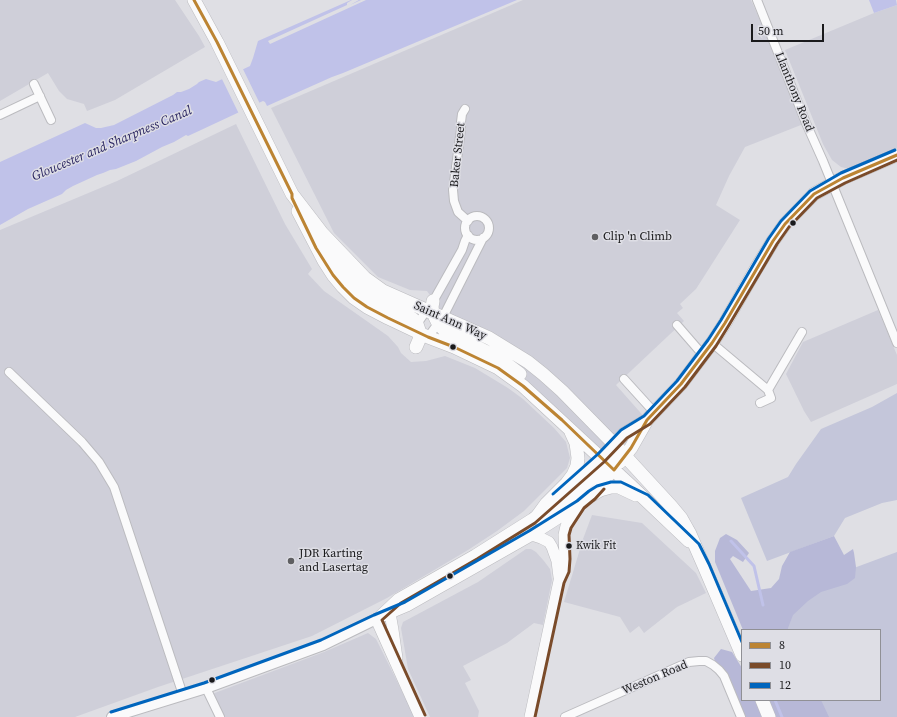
<!DOCTYPE html>
<style>
body{margin:0}
#map{position:relative;width:897px;height:717px;overflow:hidden;background:#dfdfe4;font-family:"Source Serif 4",serif}
canvas{display:block}
.legend{position:absolute;left:741px;top:629px;width:140px;height:72px;box-sizing:border-box;background:#dedee5;border:1px solid #909095;margin:0;padding:5px 7px;list-style:none;font-size:12px;color:#1a1a1c}
.legend li{display:flex;align-items:center;gap:8px;height:20px}
.legend b{width:20px;border:1px solid #909095}
.scale{position:absolute;left:751px;top:24px;width:73px;height:18px;box-sizing:border-box;border:2px solid #1a1a1c;border-top:0;padding-left:5px;font-size:12px;line-height:14px;white-space:nowrap;color:#1a1a1c;-webkit-text-stroke:3px #dedee5;paint-order:stroke}
</style>
<div id="map">
<canvas width="897" height="717"></canvas>
<ul class="legend">
<li><b style="height:5px;background:#bc8433"></b>8</li>
<li><b style="height:5px;background:#7a4b2a"></b>10</li>
<li><b style="height:5px;background:#0065bd"></b>12</li>
</ul>
<div class="scale">50 m</div>
</div>
<script>
const ctx = document.querySelector('canvas').getContext('2d');
ctx.lineJoin = 'round';
function fill(path, color) {
  ctx.fillStyle = color;
  ctx.fill(path, 'evenodd');
}
function toPath(rows) {
  const path = new Path2D();
  for (const r of rows) {
    if (r.length === 3) {
      path.moveTo(r[0] + r[2], r[1]);
      path.arc(r[0], r[1], r[2], 0, 2 * Math.PI);
      continue;
    }
    path.moveTo(r[0], r[1]);
    for (let i = 2; i < r.length; i += 2) path.lineTo(r[i], r[i + 1]);
  }
  return path;
}
function stroke(path, color, width, dash) {
  ctx.strokeStyle = color;
  ctx.lineWidth = width;
  ctx.lineCap = dash ? 'butt' : 'round';
  ctx.setLineDash(dash || []);
  ctx.stroke(path);
}
function label(font, color, halo, rows, align = 'center') {
  ctx.font = font + ' "Source Serif 4",serif';
  ctx.lineWidth = 3;
  ctx.setLineDash([]);
  ctx.textBaseline = 'middle';
  ctx.strokeStyle = halo;
  ctx.fillStyle = color;
  for (const [text, x, y, turn = 0] of rows) {
    ctx.save();
    ctx.translate(x, y);
    ctx.rotate((+turn || 0) * Math.PI / 180);
    ctx.textAlign = isNaN(turn) ? turn : align;
    if (halo) ctx.strokeText(text, 0, 0);
    ctx.fillText(text, 0, 0);
    ctx.restore();
  }
}
fill(toPath([
 [0,0,175,0,199,36,205,47,115,100,87,111,84,104,67,99,59,91,48,73,0,101],
 [523,0,751,0,806,123,745,147,729,176,716,205,740,220,696,289,680,304,683,308,677,313,684,321,616,385,647,420,601,458,454,330,427,291,410,290,378,277,334,233,271,108],
 [897,5,897,150,849,169,841,167,832,160,823,144,785,50,874,13],
 [236,124,285,224,312,269,308,274,324,291,388,336,398,347,401,353,411,362,426,361,445,356,475,368,508,388,523,399,538,413,554,428,566,442,570,458,567,468,524,511,497,531,468,550,387,598,312,636,158,687,75,717,0,717,0,230,117,181],
 [878,310,897,355,897,384,811,422,804,411,786,374,803,342],
 [592,515,642,523,696,573,706,593,677,607,644,633,639,626,630,633,620,617,564,602,583,539],
 [526,549,531,549,536,552,544,561,550,569,552,580,543,625,534,623,507,643,463,666,471,680,465,683,479,711,478,717,430,717,408,669,401,628,403,622,478,582],
 [368,633,376,639,415,717,224,717,212,694,324,652]
]), '#cfcfd9');
fill(toPath([
 [897,393,897,500,882,503,845,518,834,536,767,561,741,498,788,477,796,464,821,429,872,407],
 [897,552,897,717,797,717,789,700,880,700,880,630,769,630,835,575]
]), '#c4c6da');
fill(toPath([
 [726,534,737,540,749,553,743,562,733,556,730,559,751,591,771,588,779,579,782,566,790,552,834,536,844,555,853,549,854,553,856,567,855,578,847,584,821,592,808,601,793,615,788,628,788,630,743,630,715,562,715,551,720,538],
 [721,649,732,652,742,668,742,700,821,700,829,717,745,717,728,696,719,676,714,658]
]), '#b7b8d7');
fill(toPath([
 [351,0,517,0,343,73,332,77,267,106,265,102,263,101,201,130,188,136,186,135,174,142,162,147,136,161,116,169,110,170,103,173,97,175,73,186,66,190,62,194,28,209,0,225,0,162,85,123,96,128,101,128,114,125,173,95,177,92,181,92,189,89,197,84,199,82,206,79,216,82,250,66,253,58,258,41],
 [869,0,896,0,897,5,874,13]
]), '#c0c2e9');
fill(toPath([
 [352,0,359,0,350,5,361,0,366,0,270,44,268,41,347,5,347,3],
 [242,67,260,104,239,114,221,77]
]), '#dfdfe4');
stroke(toPath([
 [731,541,754,566,763,605],
 [775,700,782,717]
]), '#c0c2e9', 3);
const minor = toPath([
 [757,0,806,123,823,161,897,343],
 [34,84,51,120],
 [465,109,462,114,461,122,461,129,453,190,454,201,458,212,468,221],
 [0,115,40,96],
 [477,228,12],
 [677,325,703,355],
 [415,327,435,298,462,250,465,241,468,235],
 [428,337,443,317,483,238],
 [712,343,768,390],
 [9,372,82,442,99,462,114,487,183,695],
 [624,379,654,412],
 [760,403,771,398,768,390,802,332],
 [206,688,220,717],
 [565,717,689,662,699,661,706,661,713,665,719,670,724,676,741,717]
]);
const tertiary = toPath([
 [112,717,206,688,323,645,376,619]
]);
const secondary = toPath([
 [567,489,601,458],
 [532,535,541,538,549,542,552,547,557,561,559,577],
 [388,609,390,613,393,630,397,658],
 [381,615,398,599,475,555,532,519,541,512],
 [376,619,407,606,532,535,568,512,580,505,592,495,614,470],
 [376,619,420,717],
 [530,717,559,581,564,571,565,559,564,535,566,526,579,507]
]);
const primary = toPath([
 [194,0,217,42,292,194,322,233,365,278,383,291,489,338,528,362,543,374,562,391,614,444,671,506,681,518,690,534,704,566,742,655],
 [298,211,324,261,333,275,343,287,354,298,367,307,388,318,428,337,454,347,498,368,523,386,631,486,689,541],
 [322,242,336,264,347,276,361,290,373,299,384,305,405,314,413,319,417,324,420,333,419,340,416,347],
 [433,301,432,307,433,313,438,323,445,331,489,353,504,362,520,374],
 [608,451,624,434,644,422],
 [620,462,631,448,647,420,681,384,712,343,725,323,756,269,773,241,785,224,814,194,843,178,897,155],
 [592,495,600,490,611,487,619,487,636,495],
 [538,515,546,504,567,483,573,475,577,466,578,458,576,443,571,432],
 [536,518,550,513,568,500,613,458],
 [762,700,769,717]
]);
stroke(minor, '#bbbbbf', 10);
stroke(tertiary, '#bbbbbf', 12);
stroke(secondary, '#bbbbbf', 12);
stroke(primary, '#bbbbbf', 14);
stroke(minor, '#fafafb', 8);
stroke(tertiary, '#fafafb', 10);
stroke(secondary, '#fafafb', 11);
stroke(primary, '#fafafb', 13);
stroke(toPath([
 [194,0,217,42,292,194,292,198,316,248,333,275,343,287,354,298,367,307,388,318,428,337,454,347,498,368,523,386,562,420,614,470,631,448,647,420,681,384,712,343,725,323,773,241,785,224,814,194,843,178,897,155]
]), '#bc8433', 3);
stroke(toPath([
 [425,715,382,620,401,603,477,559,535,523,604,462,627,438,650,424,685,387,716,346,729,325,777,244,789,227,817,198,845,183,897,160],
 [535,717,564,583,569,572,570,559,569,535,571,528,584,508,595,499,604,489]
]), '#7a4b2a', 3);
stroke(toPath([
 [553,494,598,454,621,430,644,416,677,381,708,340,721,320,769,238,781,221,810,191,841,173,895,150],
 [111,712,204,683,321,640,374,615,405,602,529,531,577,501,589,491,597,486,611,482,621,482,648,495,699,544,709,564,742,642]
]), '#0065bd', 3);
for (const [x, y, r, color] of [
 [793,223,3.5,"#1a1a1c"],
 [595,237,4,"#5f5f62"],
 [453,347,3.5,"#1a1a1c"],
 [569,546,3.5,"#1a1a1c"],
 [291,561,4,"#5f5f62"],
 [450,576,3.5,"#1a1a1c"],
 [212,680,3.5,"#1a1a1c"]
]) {
  const dot = new Path2D();
  dot.arc(x, y, r, 0, 2 * Math.PI);
  ctx.fillStyle = color;
  ctx.fill(dot);
  stroke(dot, '#dedee5', 1.5);
}
label('11px', '#1a1a1c', '#dedee5', [
 ["Kwik Fit",576,546]
], 'left');
label('12px', '#1a1a1c', '#dedee5', [
 ["Llanthony Road",794,92,68],
 ["Baker Street",458,155,-84],
 ["Saint Ann Way",450,321,24],
 ["Weston Road",655,678,-23]
]);
label('12px', '#1a1a1c', '#dedee5', [
 ["Clip 'n Climb",603,237],
 ["JDR Karting",299,554],
 ["and Lasertag",299,568]
], 'left');
label('italic 13px', '#282360', '#dedee5', [
 ["Gloucester and Sharpness Canal",112,144,-23]
]);
</script>
